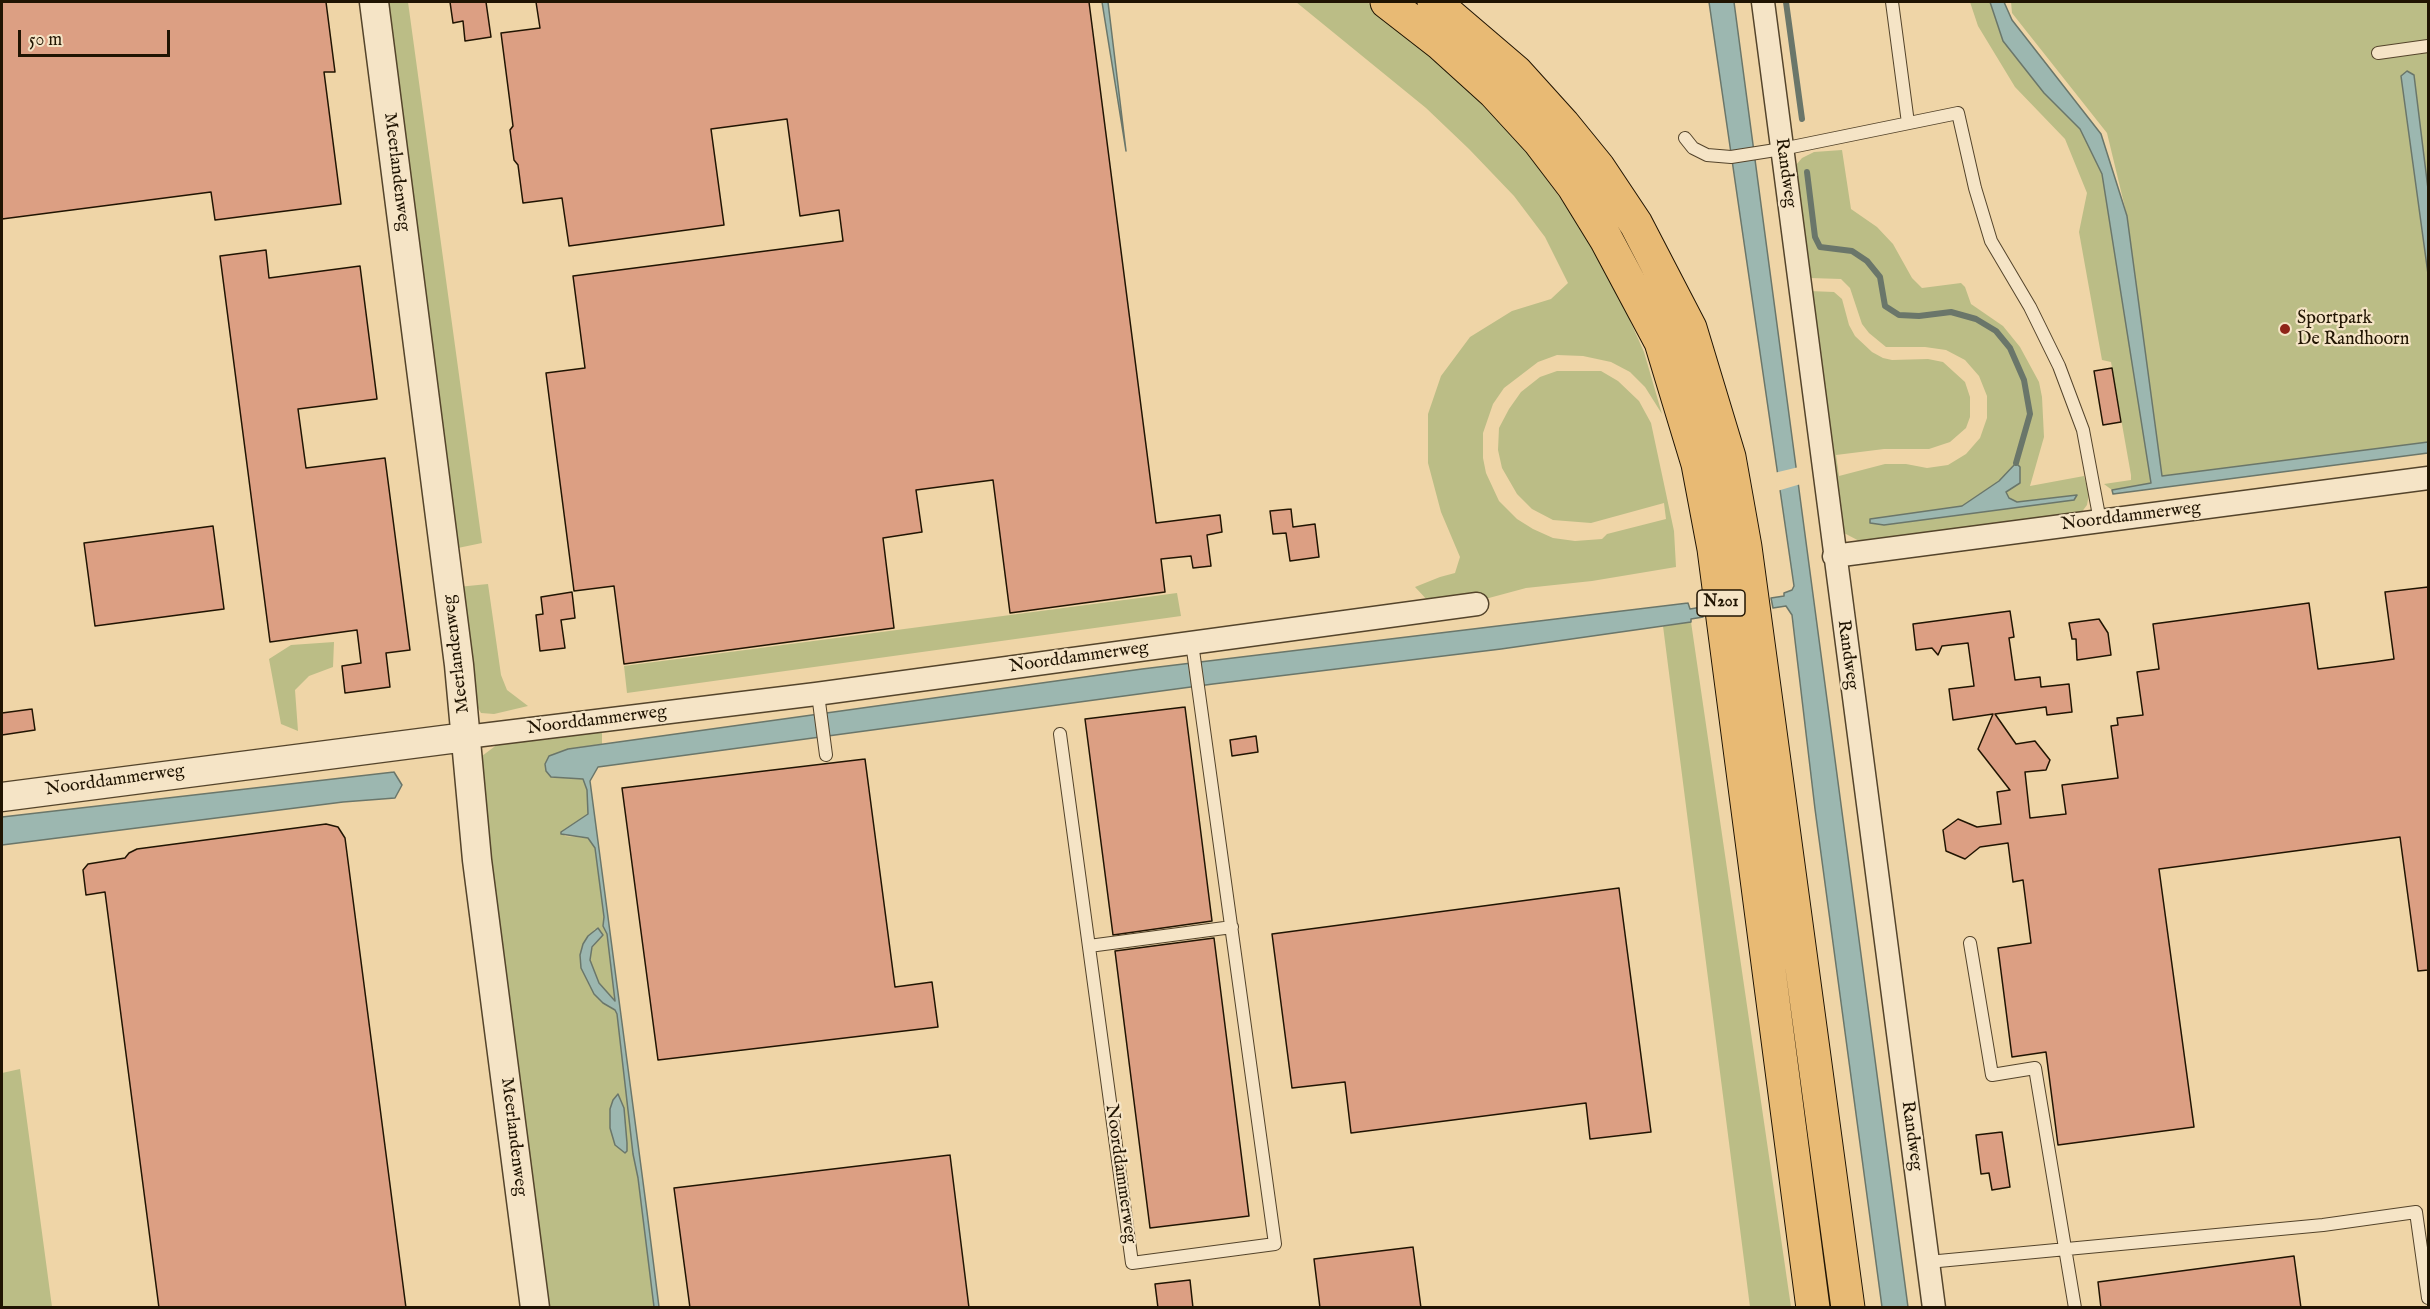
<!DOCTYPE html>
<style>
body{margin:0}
#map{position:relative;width:2430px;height:1309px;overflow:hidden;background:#efd5a7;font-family:"IM FELL English",serif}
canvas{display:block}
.frame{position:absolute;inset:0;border:3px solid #201402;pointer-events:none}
.scale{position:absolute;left:18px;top:30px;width:152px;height:27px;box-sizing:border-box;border:3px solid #201402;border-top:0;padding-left:8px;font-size:18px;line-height:21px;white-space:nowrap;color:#201402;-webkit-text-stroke:4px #f5e4c6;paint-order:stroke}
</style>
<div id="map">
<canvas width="2430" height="1309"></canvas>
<div class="frame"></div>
<div class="scale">50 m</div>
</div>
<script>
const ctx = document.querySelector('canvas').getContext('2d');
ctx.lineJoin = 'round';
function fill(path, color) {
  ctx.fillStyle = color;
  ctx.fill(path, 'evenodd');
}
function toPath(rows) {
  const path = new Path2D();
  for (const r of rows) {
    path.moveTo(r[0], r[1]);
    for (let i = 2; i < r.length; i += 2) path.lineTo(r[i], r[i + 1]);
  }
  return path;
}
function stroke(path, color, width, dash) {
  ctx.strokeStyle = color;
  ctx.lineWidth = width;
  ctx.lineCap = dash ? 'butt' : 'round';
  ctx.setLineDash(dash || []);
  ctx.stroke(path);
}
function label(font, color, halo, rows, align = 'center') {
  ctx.font = font + ' "IM FELL English",serif';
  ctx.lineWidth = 4.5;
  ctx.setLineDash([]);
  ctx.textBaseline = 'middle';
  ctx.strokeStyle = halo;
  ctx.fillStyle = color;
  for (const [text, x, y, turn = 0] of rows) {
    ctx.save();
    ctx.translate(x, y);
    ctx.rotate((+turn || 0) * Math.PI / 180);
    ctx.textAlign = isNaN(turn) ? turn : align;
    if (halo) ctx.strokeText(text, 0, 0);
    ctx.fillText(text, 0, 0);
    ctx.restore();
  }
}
fill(toPath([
 [381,2,408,2,482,543,453,549],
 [1296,2,1367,2,1457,76,1529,155,1579,224,1619,296,1644,352,1662,414,1645,387,1630,372,1611,362,1583,356,1557,355,1538,362,1504,388,1493,404,1483,433,1483,458,1486,473,1499,501,1517,519,1533,529,1553,538,1575,541,1602,539,1607,534,1666,519,1664,503,1591,523,1553,520,1532,509,1517,494,1502,468,1498,450,1499,428,1509,409,1521,392,1540,377,1557,371,1601,371,1618,381,1639,401,1651,423,1674,531,1676,567,1592,581,1526,588,1474,602,1429,602,1415,587,1440,577,1455,573,1460,557,1441,512,1428,463,1428,414,1441,376,1470,337,1512,311,1551,299,1568,283,1545,237,1514,196,1469,149,1426,108],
 [1970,2,1990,2,2003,41,2044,93,2080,129,2102,174,2151,483,2112,490,2104,484,2131,480,2131,475,2111,362,2102,360,2079,232,2087,193,2065,139,2015,87,1978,26],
 [2011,2,2428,2,2428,442,2162,476,2127,216,2107,133,2012,13],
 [1842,150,1851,209,1877,227,1893,244,1912,278,1922,288,1961,283,1965,287,1971,304,2003,326,2020,347,2039,382,2042,397,2044,437,2030,486,2084,476,2089,494,2087,505,2081,513,1865,544,1844,533,1839,521,1809,291,1834,292,1842,299,1849,325,1855,336,1872,352,1883,358,1892,360,1928,359,1943,362,1965,382,1970,397,1970,417,1966,428,1950,442,1929,449,1884,449,1836,455,1839,476,1885,464,1906,464,1927,468,1948,465,1966,454,1980,438,1987,418,1987,396,1979,376,1965,360,1946,350,1925,347,1886,347,1869,333,1862,324,1850,288,1841,279,1810,278,1793,176,1796,165,1802,158,1814,152],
 [2016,464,2006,493,2009,498,2017,502,2076,495,2074,500,1884,525,1870,522,1871,519,1962,506,1999,481],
 [488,584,501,675,507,690,528,706,494,714,481,713,474,701,458,587],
 [1177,593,1181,616,627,693,624,666],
 [1691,622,1791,1307,1750,1307,1663,626],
 [334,642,333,667,309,676,295,690,298,731,281,724,269,659,291,645],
 [602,731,602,744,567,749,551,777,583,779,587,790,588,814,564,836,588,838,595,848,604,917,603,926,607,933,615,1001,599,983,590,960,589,952,603,935,601,931,595,929,583,944,580,955,581,968,590,987,603,1003,615,1010,617,1014,633,1154,638,1178,654,1307,545,1307,478,766,482,756,498,744],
 [20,1069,52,1307,2,1307,2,1073]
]), '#bbbd86');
const water = toPath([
 [1102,2,1108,2,1126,151,1102,2],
 [1709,2,1734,2,1908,1307,1882,1307,1815,809,1792,615,1786,606,1773,608,1771,598,1784,596,1784,593,1792,590,1794,586,1709,2],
 [1990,2,2004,2,2012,20,2101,134,2127,216,2162,476,2428,442,2428,453,2113,494,2112,490,2151,483,2102,174,2080,129,2044,93,2003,41,1990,2],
 [2407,71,2414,75,2428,189,2428,274,2401,76,2407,71],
 [2016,463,2020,467,2020,483,2006,492,2009,498,2017,502,2077,495,2074,500,1884,525,1870,523,1870,519,1962,506,1999,481,2016,463],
 [1688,603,1690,609,1702,607,1703,617,1691,619,1691,622,1501,649,1213,684,598,767,590,781,647,1212,659,1307,654,1307,638,1178,633,1154,617,1014,615,1010,603,1003,594,994,581,968,580,955,583,944,588,936,598,928,603,935,592,947,590,960,599,983,615,1001,607,934,603,926,604,917,595,848,588,838,561,834,561,832,588,814,587,790,583,779,551,777,546,771,545,764,549,756,568,749,1142,669,1688,603],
 [394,772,402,785,395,798,343,802,2,845,2,817,394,772],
 [618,1094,624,1108,627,1143,627,1151,625,1153,615,1145,610,1128,610,1109,613,1100,618,1094]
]);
fill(water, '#9cb7b0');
stroke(water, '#6a766a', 1.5);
fill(toPath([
 [1799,467,1801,484,1777,491,1774,473]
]), '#efd5a7');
stroke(toPath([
 [1786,2,1802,119],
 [1807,172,1815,237,1820,247,1852,251,1867,261,1880,277,1885,306,1899,315,1919,316,1951,312,1976,319,1996,331,2010,348,2024,380,2030,414,2016,463]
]), '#6a766a', 6);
const building = toPath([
 [2,2,326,2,335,72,324,72,341,204,215,220,211,192,2,219,2,2],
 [450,2,486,2,491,37,465,41,463,21,453,23,450,2],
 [536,2,1089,2,1156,523,1220,515,1222,532,1207,535,1211,566,1193,568,1191,556,1161,559,1165,592,1010,613,993,480,916,490,922,532,883,538,894,628,624,664,614,586,574,591,554,436,546,373,585,368,573,276,843,241,839,210,800,216,787,119,711,129,724,225,569,246,562,198,523,203,518,165,514,160,510,130,513,126,501,33,540,28,536,2],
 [266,250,269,278,360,266,377,399,298,409,306,468,385,458,410,650,386,653,390,687,345,693,342,666,361,663,357,630,270,642,220,256,266,250],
 [2112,368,2121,422,2103,425,2094,371,2112,368],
 [1291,509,1293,527,1315,524,1319,557,1290,561,1286,533,1273,534,1270,511,1291,509],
 [213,526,224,609,95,626,84,543,213,526],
 [2428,587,2428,970,2418,971,2400,837,2159,869,2194,1127,2058,1145,2046,1052,2012,1057,1998,948,2031,943,2023,880,2013,882,2008,843,1980,847,1965,859,1946,851,1943,830,1958,819,1977,827,2001,824,1997,792,2010,790,1978,749,1993,714,1953,720,1949,689,1974,686,1968,643,1942,646,1938,655,1932,648,1916,650,1913,624,2010,611,2014,637,2009,638,2015,680,2040,677,2041,687,2069,684,2072,712,2047,715,2046,707,1995,714,2016,744,2035,741,2050,760,2046,770,2025,772,2030,818,2066,814,2062,785,2118,778,2111,726,2118,725,2117,718,2143,715,2137,672,2159,669,2153,624,2309,603,2318,669,2373,662,2394,659,2385,592,2428,587],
 [572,592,575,618,561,620,565,648,540,651,536,615,543,614,541,597,572,592],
 [2099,619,2108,633,2111,655,2077,660,2076,639,2072,639,2069,623,2099,619],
 [1185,707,1212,921,1113,935,1085,719,1185,707],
 [32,709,35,730,2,735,2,713,32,709],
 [1256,736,1258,752,1232,756,1230,740,1256,736],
 [865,759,895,987,932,982,938,1027,658,1060,622,788,865,759],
 [326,824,338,827,345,838,406,1308,159,1308,105,892,86,895,83,870,88,864,125,858,129,853,137,849,326,824],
 [1619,888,1651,1132,1590,1139,1586,1103,1351,1133,1345,1082,1292,1088,1272,934,1619,888],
 [1214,938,1249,1216,1150,1228,1115,951,1214,938],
 [2002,1132,2010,1187,1992,1190,1989,1173,1981,1174,1976,1135,2002,1132],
 [950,1155,969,1308,690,1308,674,1188,950,1155],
 [1413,1247,1421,1308,1320,1308,1314,1259,1413,1247],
 [2294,1256,2301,1308,2101,1308,2098,1282,2294,1256],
 [1190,1280,1193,1308,1158,1308,1155,1284,1190,1280]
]);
fill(building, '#dc9f83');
stroke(building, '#201402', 1.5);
const service = toPath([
 [1892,2,1908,123],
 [2378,53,2428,46],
 [1685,138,1693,148,1707,155,1731,157,1782,149,1958,113,1975,188,1991,241,2030,307,2059,366,2083,430,2100,521],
 [816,694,819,702,826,755],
 [1060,734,1132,1263,1275,1244,1192,643],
 [1970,943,1992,1075,2035,1068,2075,1308],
 [1089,946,1232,927],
 [1928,1262,2323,1225,2416,1212,2428,1298]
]);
const minor = toPath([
 [1763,2,1934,1308],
 [1834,556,2428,478],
 [466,737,816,694,1477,604]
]);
const tertiary = toPath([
 [374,2,459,665,477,860,535,1308],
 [2,797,466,737]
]);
const trunk = toPath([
 [1387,2,1441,44,1494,92,1539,141,1574,187,1606,239,1661,342,1698,464,1714,549,1813,1308],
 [1434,2,1516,72,1563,124,1598,167,1636,224,1690,328,1729,457,1745,547,1848,1308]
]);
stroke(service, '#54442b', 14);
stroke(minor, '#54442b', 25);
stroke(tertiary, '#54442b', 31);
stroke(trunk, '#201402', 35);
stroke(service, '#f5e4c6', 12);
stroke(minor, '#f5e4c6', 22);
stroke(tertiary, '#f5e4c6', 28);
stroke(trunk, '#e8ba74', 33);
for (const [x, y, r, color] of [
 [2285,329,6,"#8f2418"]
]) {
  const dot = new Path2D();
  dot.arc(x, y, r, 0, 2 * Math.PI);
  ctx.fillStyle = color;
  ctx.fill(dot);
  stroke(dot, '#f5e4c6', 2);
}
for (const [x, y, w] of [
 [1721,603,48]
]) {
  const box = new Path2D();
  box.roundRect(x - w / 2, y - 13, w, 26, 4.5);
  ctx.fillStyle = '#f5e4c6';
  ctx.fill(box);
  stroke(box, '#201402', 1.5);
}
label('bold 16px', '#201402', null, [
 ["N201",1721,603]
]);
label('18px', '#201402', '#f5e4c6', [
 ["Meerlandenweg",396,172,83],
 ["Randweg",1785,173,82],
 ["Noorddammerweg",2131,517,-7],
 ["Meerlandenweg",457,654,-97],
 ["Randweg",1847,655,82],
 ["Noorddammerweg",1079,658,-8],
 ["Noorddammerweg",597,721,-7],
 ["Noorddammerweg",115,781,-8],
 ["Randweg",1911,1136,82],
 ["Meerlandenweg",513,1137,83],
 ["Noorddammerweg",1120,1174,82]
]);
label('18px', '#201402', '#f5e4c6', [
 ["Sportpark",2297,319],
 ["De Randhoorn",2297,340]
], 'left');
</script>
